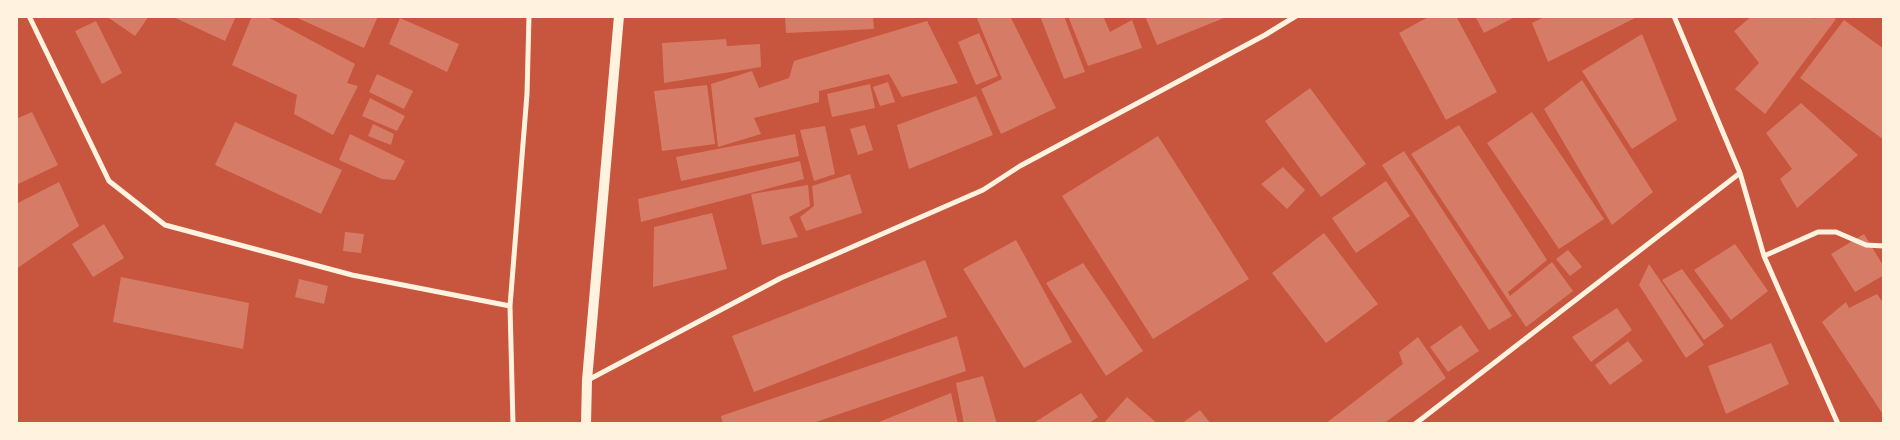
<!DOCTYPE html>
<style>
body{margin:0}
#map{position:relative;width:1900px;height:440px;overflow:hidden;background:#c8553d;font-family:"Public Sans",sans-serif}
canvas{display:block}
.frame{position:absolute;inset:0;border:18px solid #fff3e0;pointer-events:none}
</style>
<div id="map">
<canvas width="1900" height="440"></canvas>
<div class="frame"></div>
</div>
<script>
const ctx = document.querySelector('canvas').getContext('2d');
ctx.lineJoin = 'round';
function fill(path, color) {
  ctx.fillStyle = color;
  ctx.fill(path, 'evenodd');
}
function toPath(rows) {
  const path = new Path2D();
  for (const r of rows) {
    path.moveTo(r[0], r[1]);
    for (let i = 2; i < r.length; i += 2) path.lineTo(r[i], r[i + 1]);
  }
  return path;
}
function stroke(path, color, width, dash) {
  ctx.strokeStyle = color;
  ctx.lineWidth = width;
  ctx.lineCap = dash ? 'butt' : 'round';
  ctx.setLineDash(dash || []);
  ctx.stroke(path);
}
fill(toPath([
 [106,16,149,16,135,36],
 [171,16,236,16,225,41],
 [252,16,266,16,355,64,347,83,358,86,333,135,294,114,297,95,232,65],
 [293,16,378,16,364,48],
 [785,16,873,16,874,29,786,33],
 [976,16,1010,16,1056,108,1001,134,981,89,1002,79],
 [1040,16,1064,16,1085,72,1064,79],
 [1068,16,1103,16,1110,32,1132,20,1142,48,1088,66],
 [1145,16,1229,16,1157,45],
 [1430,16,1456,16,1497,92,1446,120,1399,33],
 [1475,16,1517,16,1484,33],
 [1546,16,1639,16,1548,62,1532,23],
 [1752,16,1812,16,1814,19,1818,16,1830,16,1836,19,1765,114,1735,89,1759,63,1734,31],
 [400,18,459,44,447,72,389,44],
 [1844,20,1884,49,1884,140,1800,78],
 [96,21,122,73,102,84,75,31],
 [927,21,958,83,902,97,889,74,819,91,819,102,754,118,761,134,718,147,711,84,752,71,759,88,789,78,794,61],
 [979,33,998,76,976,85,958,42],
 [1642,34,1677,120,1632,149,1582,71],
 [726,39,727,46,760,44,761,67,664,83,662,43],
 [377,74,413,91,404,109,369,92],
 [1582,80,1653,192,1612,225,1544,109],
 [888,82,895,102,880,106,873,87],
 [870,84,875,108,832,117,827,94],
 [707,85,715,144,662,151,654,91],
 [1310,88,1366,164,1321,197,1265,121],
 [976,96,993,135,909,169,897,125],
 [370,98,405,116,397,131,362,116],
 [1801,103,1858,155,1797,208,1780,179,1792,169,1766,133],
 [32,112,58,165,16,185,16,119],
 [1532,112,1604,219,1559,249,1487,143],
 [235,122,342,170,321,214,215,165],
 [373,124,394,134,391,145,368,136],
 [865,125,873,150,858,155,850,129],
 [1459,125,1547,260,1508,292,1510,296,1552,262,1573,291,1526,327,1411,154],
 [825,126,835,174,814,181,800,130],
 [350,134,405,161,395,180,382,179,339,160],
 [795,134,799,156,681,181,676,157],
 [1158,136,1249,279,1153,339,1062,196],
 [1404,151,1512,316,1489,330,1382,165],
 [800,161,804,179,641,222,638,199],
 [1283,167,1305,190,1287,209,1261,184],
 [850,174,862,213,806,231,800,217,814,206,812,186],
 [1386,181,1410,216,1356,253,1332,218],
 [59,182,79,226,16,269,16,204],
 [808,185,810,206,789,217,798,237,762,245,751,194],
 [712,213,727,269,653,287,654,227],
 [104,224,124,258,93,277,72,244],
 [345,232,364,234,361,253,343,251],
 [1324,233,1378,304,1326,343,1272,273],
 [1864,234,1884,267,1884,275,1855,292,1831,254],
 [1016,240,1072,342,1024,368,963,269],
 [1735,244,1768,291,1731,320,1694,270],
 [1568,250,1582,267,1570,276,1556,259],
 [925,260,947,317,754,392,732,336],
 [1083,263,1143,351,1106,376,1046,283],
 [1649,264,1704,345,1686,358,1639,285],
 [1682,269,1724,326,1704,340,1662,280],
 [121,277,249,303,243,349,113,322],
 [299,279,328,286,324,304,295,297],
 [1877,294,1884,304,1884,416,1822,322,1846,302,1849,308],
 [1617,308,1632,330,1591,362,1572,337],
 [1461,325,1479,351,1448,372,1430,347],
 [957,336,966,371,810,424,723,424,721,416],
 [1418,337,1446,378,1383,424,1325,424,1403,364,1399,352],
 [1628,341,1643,361,1610,385,1595,365],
 [1771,343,1789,384,1726,414,1708,366],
 [983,376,997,424,964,424,956,383],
 [951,393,958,424,874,424],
 [1081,393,1098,417,1088,424,1032,424],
 [1127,397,1158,424,1103,424],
 [1200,410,1211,424,1181,424]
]), '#d67c66');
stroke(toPath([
 [29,16,109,181,165,225,352,275,510,306],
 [1674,16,1740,173,1764,256,1838,424],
 [1764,256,1818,232,1836,232,1866,245,1884,246],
 [588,380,781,278,983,190,1020,166,1265,35,1296,16],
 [513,424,510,306,527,94,529,16],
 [1415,424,1740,173]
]), '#fff3e0', 5);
stroke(toPath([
 [586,424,587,380,619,16]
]), '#fff3e0', 10);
</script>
